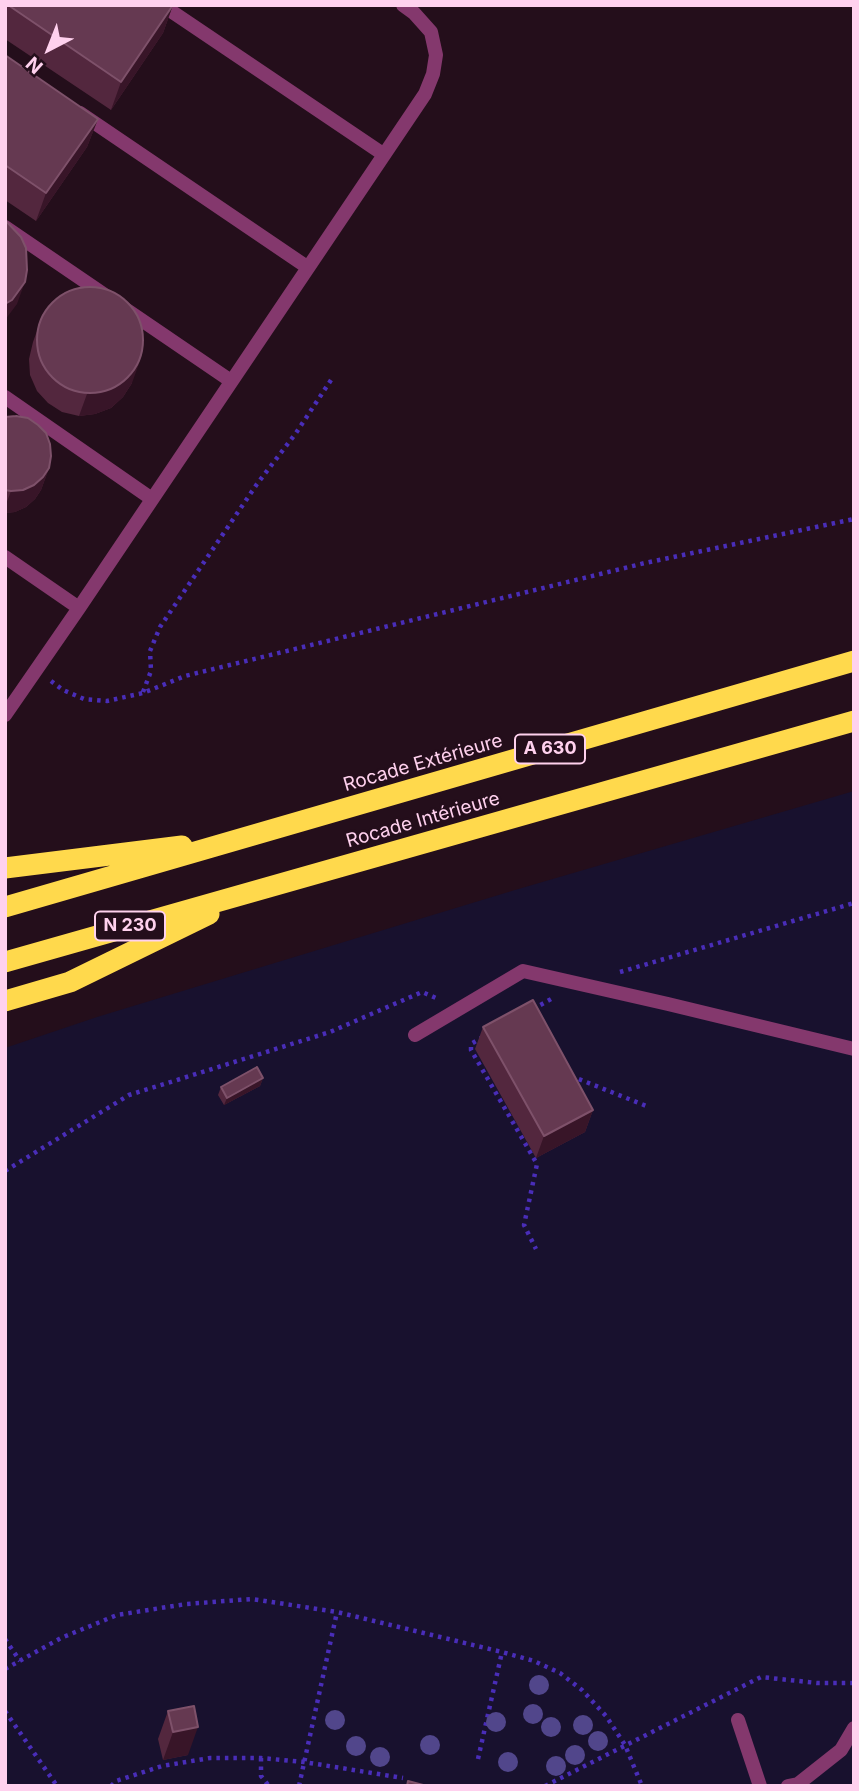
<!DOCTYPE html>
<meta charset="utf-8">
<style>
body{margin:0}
#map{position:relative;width:859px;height:1791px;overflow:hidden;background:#240e1b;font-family:Inter,sans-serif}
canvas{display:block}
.frame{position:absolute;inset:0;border:7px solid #ffd1ee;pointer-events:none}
.north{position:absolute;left:14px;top:14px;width:70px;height:70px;-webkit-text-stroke:5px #240e1b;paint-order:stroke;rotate:222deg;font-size:19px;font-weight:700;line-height:28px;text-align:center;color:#ffd1ee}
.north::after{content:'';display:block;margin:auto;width:24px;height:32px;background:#ffd1ee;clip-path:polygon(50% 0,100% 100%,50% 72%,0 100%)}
</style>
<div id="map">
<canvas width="859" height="1791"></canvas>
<div class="frame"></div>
<div class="north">N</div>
</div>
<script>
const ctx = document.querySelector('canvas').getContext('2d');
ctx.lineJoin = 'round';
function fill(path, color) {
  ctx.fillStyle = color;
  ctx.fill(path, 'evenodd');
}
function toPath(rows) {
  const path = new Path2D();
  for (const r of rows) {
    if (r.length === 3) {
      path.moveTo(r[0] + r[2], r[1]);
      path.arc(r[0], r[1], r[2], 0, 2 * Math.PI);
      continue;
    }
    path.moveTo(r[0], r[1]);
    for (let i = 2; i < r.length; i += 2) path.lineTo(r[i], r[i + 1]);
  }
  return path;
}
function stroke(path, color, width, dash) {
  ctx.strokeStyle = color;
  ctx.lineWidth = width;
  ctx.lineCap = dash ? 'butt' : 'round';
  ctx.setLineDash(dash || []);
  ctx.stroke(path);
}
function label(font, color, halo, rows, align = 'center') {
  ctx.font = font + ' Inter,sans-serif';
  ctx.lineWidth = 5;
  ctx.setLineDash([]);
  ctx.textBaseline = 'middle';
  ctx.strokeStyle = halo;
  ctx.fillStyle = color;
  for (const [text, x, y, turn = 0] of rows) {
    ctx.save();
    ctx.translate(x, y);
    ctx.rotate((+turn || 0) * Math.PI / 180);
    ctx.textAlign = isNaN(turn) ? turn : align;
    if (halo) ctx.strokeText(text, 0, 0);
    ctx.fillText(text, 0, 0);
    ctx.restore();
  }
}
fill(toPath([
 [854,791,854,1786,5,1786,5,1048,97,1017,515,890]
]), '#18112e');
stroke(toPath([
 [51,681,63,690,84,699,107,701,143,693,185,676,645,563,854,519],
 [143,692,151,671,150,651,160,627,257,484,296,433,333,377],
 [620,972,854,903],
 [533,1009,553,998],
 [483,1037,471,1044,471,1050,537,1164,524,1225,536,1249],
 [571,1076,649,1107],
 [5,1171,129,1095,330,1032,422,992,436,998],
 [5,1639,20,1661],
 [5,1669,61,1638,117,1615,186,1604,252,1599,337,1612,502,1652,534,1661,560,1673,582,1690,606,1716,625,1745,642,1786],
 [5,1711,57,1786],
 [261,1758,261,1776,269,1786],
 [478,1759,502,1652],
 [111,1786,116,1781,162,1766,210,1758,261,1758,304,1762,403,1778],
 [299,1786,337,1612],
 [545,1786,761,1677,817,1683,854,1683]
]), '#492db8', 4.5, [3.5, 5]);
stroke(toPath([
 [162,5,383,154],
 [80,113,307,267],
 [5,227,231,381],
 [5,397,152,499],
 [5,557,79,608],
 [5,715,79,608,425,94,433,74,436,55,431,32,414,13,403,5],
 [415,1035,523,971,668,1004,854,1049],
 [738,1720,760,1786],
 [788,1786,798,1784,841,1750,854,1728]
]), '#84386d', 14);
stroke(toPath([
 [5,868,182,846],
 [5,907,854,661],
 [5,962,854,721],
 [5,1001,70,982,209,914]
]), '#ffd94c', 21);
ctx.fillStyle = '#51468b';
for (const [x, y] of [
 [539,1685],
 [533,1714],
 [335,1720],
 [496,1722],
 [583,1725],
 [551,1727],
 [598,1741],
 [430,1745],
 [356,1746],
 [575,1755],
 [380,1757],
 [508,1762],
 [556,1766]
]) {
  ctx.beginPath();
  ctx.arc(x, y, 10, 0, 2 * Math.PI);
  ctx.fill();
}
fill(toPath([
 [5,5,173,5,163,33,111,110,5,39],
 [5,55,98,119,87,147,36,221,5,200],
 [41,320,132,383,123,397,111,408,95,414,79,416,62,412,48,403,37,391,30,375,29,359,33,342],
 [5,417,49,468,41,490,35,499,26,507,15,512,5,513],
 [483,1027,593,1110,585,1132,536,1158,475,1049],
 [263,1078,260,1086,224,1105,218,1095,221,1087],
 [168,1711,188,1755,163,1760,158,1739]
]), '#53273e');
fill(toPath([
 [173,5,163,33,111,110,121,82],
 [98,119,87,147,36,221,46,193],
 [25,282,17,304,5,320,5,304],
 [140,361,132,383,123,397,111,408,95,414,79,416,87,394],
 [49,468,41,490,35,499,26,507,15,512,5,513,5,507,11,491],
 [263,1078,260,1086,224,1105,227,1098],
 [593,1110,585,1132,536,1158,544,1136],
 [198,1727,188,1755,163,1760,173,1732]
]), '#381528');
const building = toPath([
 [8,5,173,5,121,82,8,5],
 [5,55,98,119,46,193,5,165,5,55],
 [5,220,21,237,26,248,27,270,25,282,12,300,5,304,5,220],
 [90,340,53],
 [16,416,28,418,38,425,46,433,50,444,51,456,49,468,43,477,34,485,23,490,11,491,5,490,5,417,16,416],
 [533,1000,593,1110,544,1136,483,1027,533,1000],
 [257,1067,263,1078,227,1098,221,1087,257,1067],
 [194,1706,198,1727,173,1732,168,1711,194,1706],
 [408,1781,427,1786,407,1786,408,1781]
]);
fill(building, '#653951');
stroke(building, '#7e516a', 2);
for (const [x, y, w] of [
 [550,749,70],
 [130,926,70]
]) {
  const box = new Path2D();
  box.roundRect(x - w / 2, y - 14.5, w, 29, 5);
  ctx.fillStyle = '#240e1b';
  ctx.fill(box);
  stroke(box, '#ffd1ee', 2);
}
label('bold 18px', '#ffd1ee', null, [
 ["A 630",550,749],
 ["N 230",130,926]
]);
label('19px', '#ffd1ee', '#240e1b', [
 ["Rocade Extérieure",423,763,-16],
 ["Rocade Intérieure",423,820,-16]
]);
</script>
